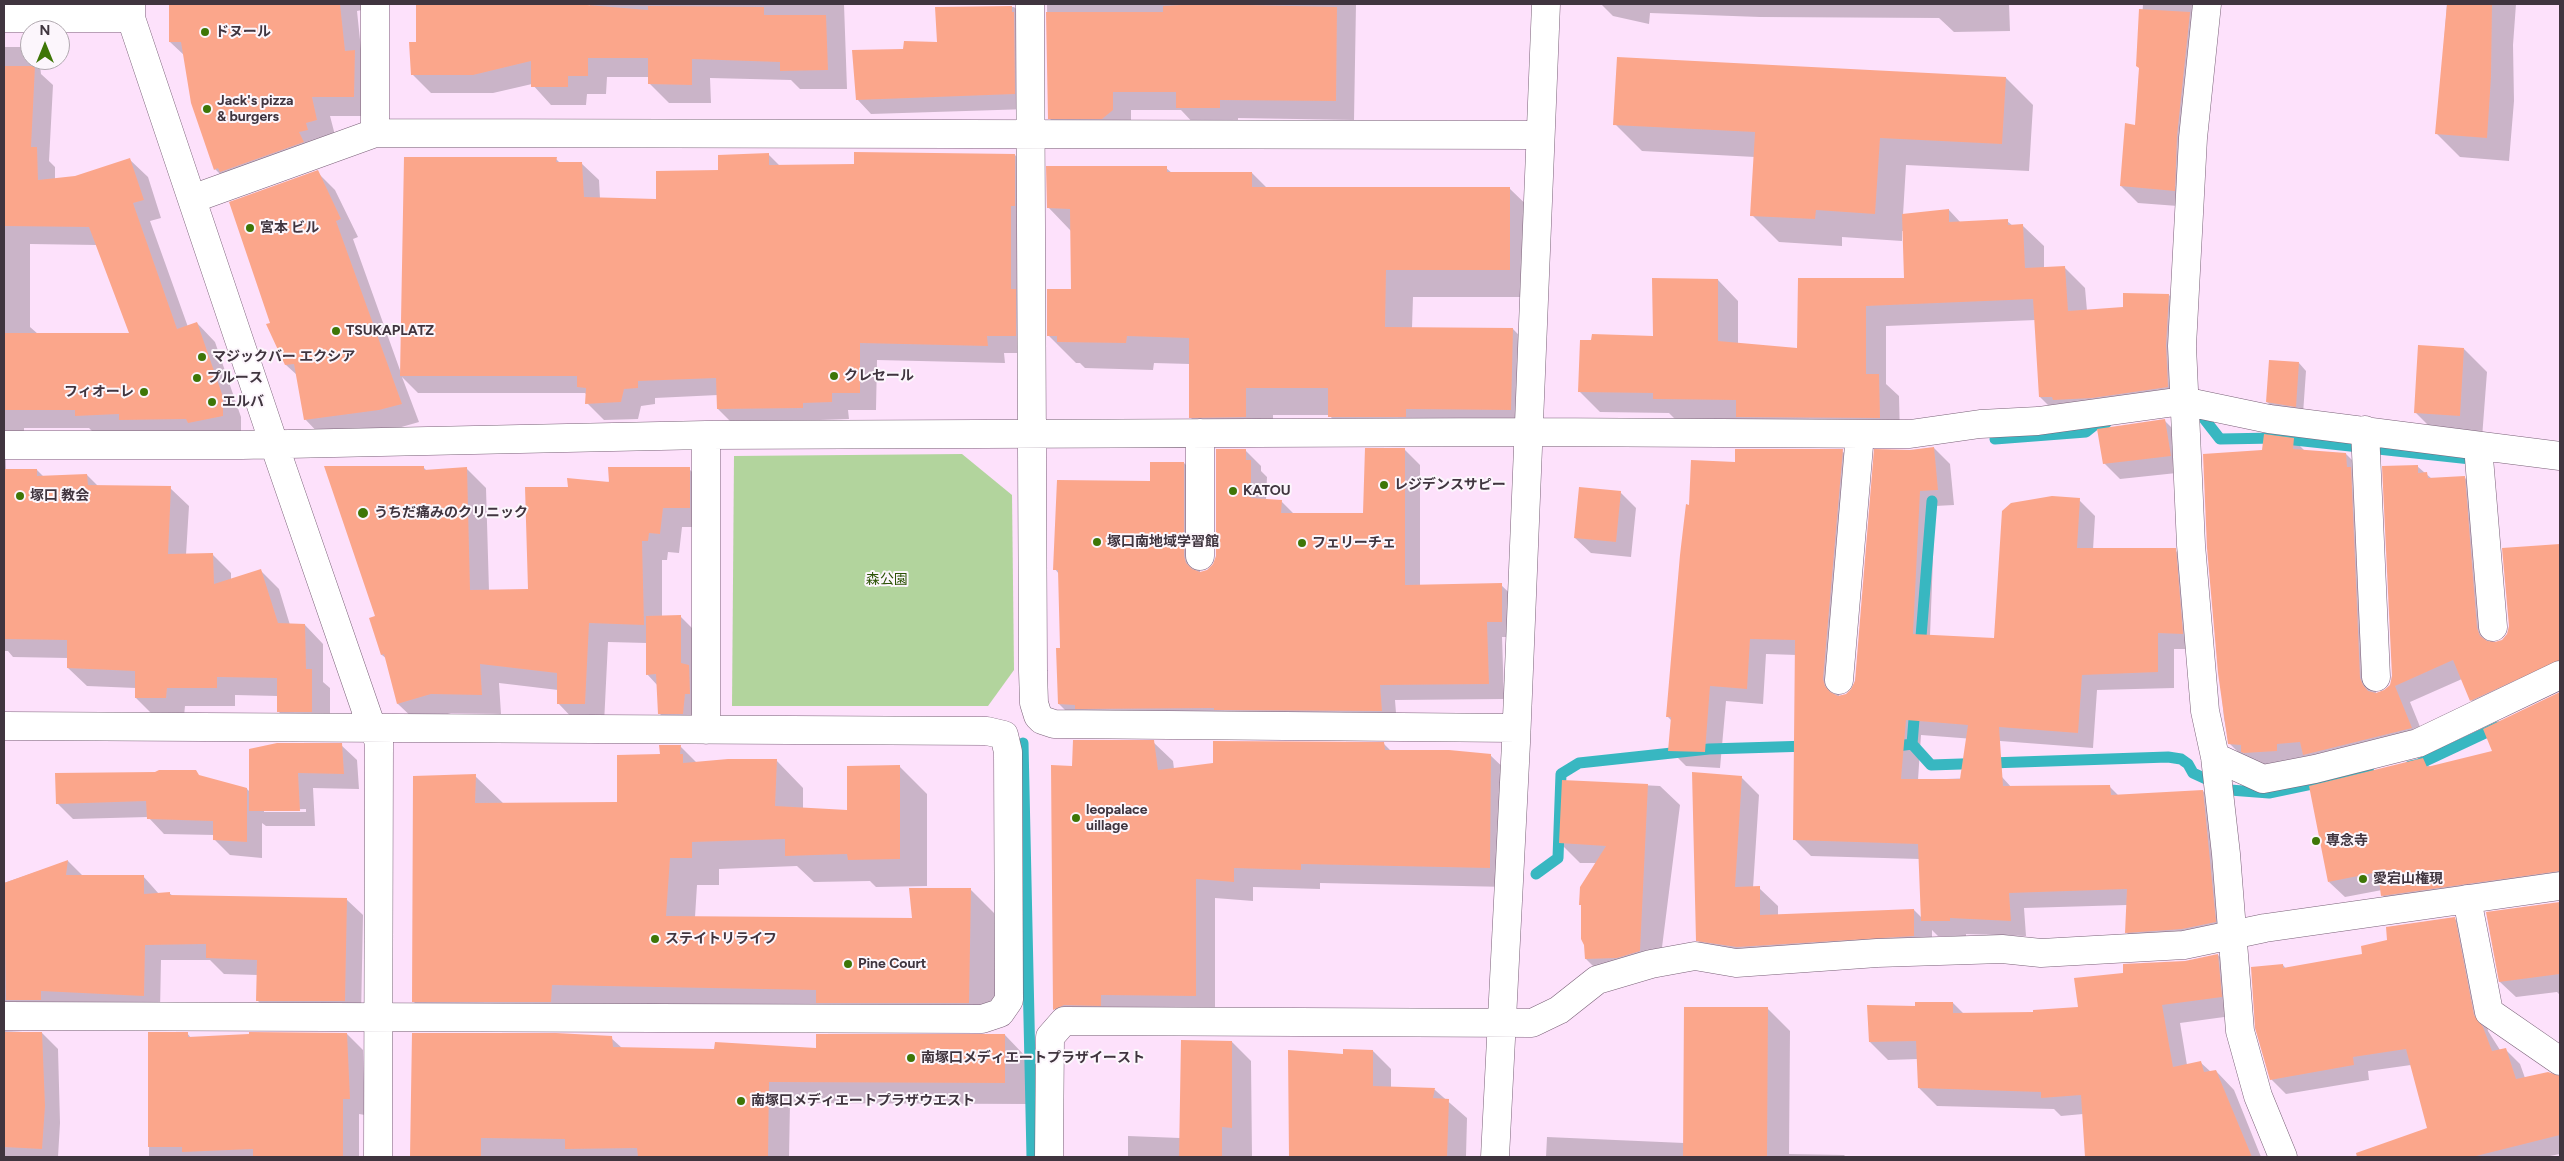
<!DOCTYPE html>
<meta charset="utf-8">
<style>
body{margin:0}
#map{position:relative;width:2564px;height:1161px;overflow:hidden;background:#fde1fb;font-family:Figtree,sans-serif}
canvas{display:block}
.frame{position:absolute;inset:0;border:5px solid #40353f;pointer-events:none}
.north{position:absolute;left:20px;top:20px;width:50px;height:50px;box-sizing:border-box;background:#fcf6fc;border:1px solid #b1a9b0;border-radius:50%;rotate:0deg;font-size:14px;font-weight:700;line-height:20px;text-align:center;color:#40353f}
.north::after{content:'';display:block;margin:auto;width:18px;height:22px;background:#3e7607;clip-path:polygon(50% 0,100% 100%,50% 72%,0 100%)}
</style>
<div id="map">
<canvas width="2564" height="1161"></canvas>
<div class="frame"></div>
<div class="north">N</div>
</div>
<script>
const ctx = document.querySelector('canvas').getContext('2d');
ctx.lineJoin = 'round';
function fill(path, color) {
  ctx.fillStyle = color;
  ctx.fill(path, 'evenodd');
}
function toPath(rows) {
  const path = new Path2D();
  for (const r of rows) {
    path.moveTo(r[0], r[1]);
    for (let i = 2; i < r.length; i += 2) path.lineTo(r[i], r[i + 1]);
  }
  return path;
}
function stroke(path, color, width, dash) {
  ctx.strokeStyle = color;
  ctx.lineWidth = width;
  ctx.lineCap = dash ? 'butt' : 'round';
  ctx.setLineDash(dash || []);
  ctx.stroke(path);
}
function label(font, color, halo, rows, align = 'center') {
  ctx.font = font + ' Figtree,"Noto Sans JP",sans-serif';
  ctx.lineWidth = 4;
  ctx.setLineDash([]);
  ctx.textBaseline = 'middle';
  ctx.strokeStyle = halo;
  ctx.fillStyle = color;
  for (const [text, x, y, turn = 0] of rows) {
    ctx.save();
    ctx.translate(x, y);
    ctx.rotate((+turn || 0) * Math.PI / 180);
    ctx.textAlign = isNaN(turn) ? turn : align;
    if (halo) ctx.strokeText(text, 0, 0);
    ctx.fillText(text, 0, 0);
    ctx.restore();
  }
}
fill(toPath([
 [962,454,1012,495,1014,670,988,706,732,706,734,456]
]), '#b2d49d');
fill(toPath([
 [170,4,362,4,362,10,357,11,362,59,373,116,330,116,336,139,234,188,215,169,185,56,170,42],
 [496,4,590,6,590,4,844,4,847,89,800,89,791,80,710,78,711,103,669,103,650,84,650,77,607,77,606,94,587,94,586,105,551,105,532,84,493,93,431,93,412,74,417,43],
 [1067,4,1356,4,1354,120,1238,118,1238,126,1196,126,1181,110,1131,110,1131,129,1068,137,1049,118,1047,5],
 [1601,4,2009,4,2010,31,1954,32,1939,18,1760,17,1650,13,1649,24,1613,16],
 [2143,4,2211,4,2191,207,2138,203,2121,186,2136,126],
 [2447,4,2516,4,2513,45,2514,101,2509,161,2460,157,2437,134],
 [1014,7,1029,21,1029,109,871,114,857,99,904,50,939,44,937,8],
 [4,47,22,47,30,55,30,60,35,60,40,65,41,74,53,85,49,161,55,167,55,179,76,177,129,159,148,177,161,218,150,221,188,327,197,323,215,342,241,417,241,434,95,434,89,428,24,428,24,431,5,433,6,470,37,470,44,477,87,475,98,486,170,488,189,506,186,555,213,555,231,573,231,580,260,570,279,589,290,625,305,625,323,644,323,682,330,688,330,730,296,730,278,711,278,696,235,695,235,706,185,706,184,716,154,716,136,698,136,688,87,686,68,668,68,658,13,657,8,651,4,651],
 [30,244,97,245,131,334,38,334,30,327],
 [2006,78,2033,105,2029,171,1906,165,1903,215,1949,210,1961,223,2007,221,2013,226,2023,226,2044,246,2044,268,2064,267,2085,288,2087,311,2124,308,2169,295,2189,316,2188,407,2060,417,2040,397,2036,320,1886,326,1886,384,1899,396,1900,438,1675,419,1669,413,1600,412,1579,391,1654,338,1718,280,1738,301,1738,344,1798,350,1905,279,1904,231,1902,231,1902,241,1842,237,1842,246,1779,242,1752,215,1755,157,1642,151,1615,124],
 [768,154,780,166,855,165,1015,155,1032,173,1033,353,1004,353,1005,363,877,360,876,410,848,410,849,419,820,420,820,424,735,426,718,409,718,395,655,398,655,404,641,406,638,419,604,420,587,403,587,395,585,393,418,393,402,377,419,422,398,428,323,438,305,419,297,375,286,365,272,324,317,172,335,190,358,237,353,239,401,373,556,159,560,163,581,163,599,180,600,199,658,200,719,171],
 [1166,168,1172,173,1252,173,1267,188,1509,188,1537,215,1537,297,1413,297,1412,328,1513,329,1540,357,1538,437,1356,444,1329,415,1273,415,1273,444,1217,444,1190,417,1190,364,1154,363,1153,370,1085,368,1080,363,1076,363,1048,335,1072,290,1071,231,1048,207],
 [2464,349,2487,372,2482,438,2438,435,2415,412],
 [2299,363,2306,371,2303,414,2275,410,2267,402],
 [2165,421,2180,436,2186,472,2120,479,2104,463],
 [2293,439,2305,451,2346,454,2362,470,2366,484,2376,694,2386,691,2391,684,2417,466,2432,479,2464,477,2480,493,2493,644,2503,641,2508,635,2510,626,2503,549,2560,545,2560,681,2487,716,2471,700,2462,679,2410,702,2427,744,2258,767,2245,759,2229,743,2224,718,2208,548,2264,451],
 [1934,448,1950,464,1954,505,1935,506,1930,636,1995,640,2079,500,2095,516,2093,550,2175,550,2191,566,2198,649,2174,649,2174,688,2097,690,2093,748,1921,735,1918,780,2002,777,2012,788,2109,786,2119,796,2203,791,2219,807,2231,938,2142,948,2126,932,2127,905,2024,908,2026,936,1966,934,1966,936,1938,936,1932,930,1932,954,1715,958,1697,940,1741,777,1759,795,1753,888,1759,888,1778,906,1778,915,1914,910,1922,918,1920,859,1811,856,1795,840,1797,655,1766,654,1763,704,1726,701,1720,768,1686,766,1670,750,1672,721,1667,716,1690,506,1736,463,1842,451,1858,466,1839,696,1847,695,1853,689,1910,451],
 [1404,449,1420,465,1420,586,1501,585,1517,600,1517,637,1502,637,1504,699,1395,700,1397,726,1075,720,1059,704,1061,649,1059,574,1055,569,1151,482,1184,463,1200,479,1200,573,1208,571,1214,565,1245,450,1261,466,1261,471,1267,477,1266,500,1281,501,1295,515,1365,515],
 [423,467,427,471,467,469,486,488,489,591,529,591,569,488,689,469,709,488,710,527,682,527,679,553,668,552,667,560,662,560,662,617,681,617,696,632,699,729,675,729,659,713,658,686,647,674,647,643,608,642,604,724,577,723,558,703,558,690,499,683,501,714,451,713,418,723,398,704,387,659,382,655,371,619,377,617],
 [1620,492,1636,508,1631,557,1591,553,1575,538],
 [2560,694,2560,888,2398,911,2382,895,2382,890,2345,897,2329,882,2423,759,2431,768,2494,752,2484,730],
 [1153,742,1173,761,1174,769,1384,744,1391,751,1490,755,1510,774,1509,887,1320,883,1320,889,1253,887,1253,901,1215,898,1215,1015,1074,1029,1055,1009,1052,766,1073,767],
 [341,745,357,760,359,789,313,788,315,826,266,826,262,823,262,858,230,855,215,840,215,835,164,834,148,817,73,819,57,803,201,777,247,789,250,792],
 [306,809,306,812,264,812,264,810],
 [680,746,697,763,776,760,803,788,803,809,849,811,900,767,927,794,927,886,876,887,870,881,814,882,797,866,719,869,719,885,697,885,695,917,913,919,970,889,997,916,996,1030,440,1029,413,1001,475,776,504,804,619,803,661,755],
 [1563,781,1660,786,1680,805,1659,971,1606,979,1586,959,1596,863,1580,863,1560,843],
 [68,861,83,876,143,876,159,894,169,893,173,896,346,899,363,915,361,1017,274,1017,258,1001,258,975,224,974,210,960,161,960,160,1011,6,1024,4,1031,42,1033,58,1049,60,1123,58,1157,4,1157,4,883],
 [2560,903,2560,995,2557,992,2516,997,2500,982,2487,913],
 [2454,918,2469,933,2488,1031,2500,1050,2505,1049,2520,1064,2525,1078,2560,1078,2560,1154,2545,1157,2355,1157,2428,1129,2411,1065,2368,1071,2369,1080,2286,1094,2271,1079,2283,965,2286,969,2364,955,2389,940],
 [2218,955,2236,973,2239,1015,2180,1023,2187,1065,2200,1062,2211,1072,2216,1071,2234,1090,2261,1157,2086,1157,2083,1114,2061,1116,2054,1109,1937,1106,1919,1088,1918,1059,1888,1060,1870,1042,1916,1008,1953,1003,1964,1014,2035,1013,2079,1008,2124,974],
 [1767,1008,1790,1031,1789,1154,1844,1155,1846,1157,1546,1157,1547,1137,1684,1143],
 [150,1033,187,1033,191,1038,347,1034,363,1050,365,1115,359,1114,359,1157,149,1157],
 [413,1034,611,1038,622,1048,716,1051,817,1049,1005,1035,1026,1057,1026,1104,790,1103,789,1157,411,1157],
 [1232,1042,1251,1061,1252,1157,1128,1157,1128,1136,1180,1138],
 [1289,1051,1345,1055,1373,1051,1391,1069,1391,1088,1435,1090,1467,1118,1466,1156,1473,1157,1290,1157]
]), '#0003');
stroke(toPath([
 [2194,416,2202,416,2220,439,2276,438,2480,460],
 [1995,439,2086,432,2096,424,2106,423],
 [1920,649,1932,501],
 [1023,743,1032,1157],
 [1912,744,1931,765,2168,757,2181,759,2188,764,2193,773,2230,790,2269,793,2369,772],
 [1890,747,1912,744,1915,707],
 [2410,766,2419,764,2498,727],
 [1536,874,1558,858,1561,774,1579,763,1709,749,1809,746]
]), '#38b7c1', 11);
fill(toPath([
 [169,4,340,4,345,51,355,50,354,97,312,97,317,120,306,123,308,130,299,132,304,142,220,172,218,168,214,170,191,103,181,42,169,42],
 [416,4,575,4,648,10,648,6,764,7,764,15,826,15,828,70,780,71,780,62,692,59,692,85,648,84,648,58,588,58,588,76,568,76,568,87,531,87,531,61,473,75,411,75,409,42,416,42],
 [1199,4,1337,7,1336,101,1220,100,1220,108,1176,108,1176,92,1113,92,1113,110,1102,119,1048,119,1046,12,1163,12,1163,6],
 [2447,4,2492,4,2491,77,2487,138,2435,134],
 [1012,6,1012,12,1014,12,1015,94,856,100,852,50,903,49,904,41,937,42,935,7],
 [2139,9,2190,12,2177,136,2175,191,2120,186,2125,123,2135,125,2139,68,2136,66],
 [1617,57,2006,77,2002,144,1880,138,1875,214,1816,210,1815,219,1750,216,1755,132,1613,125],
 [4,66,35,66,31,147,37,147,38,180,75,176,130,158,144,200,133,203,177,329,197,322,223,397,223,416,188,423,186,419,119,420,119,414,75,416,75,410,4,410,4,333,129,333,89,227,4,226],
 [854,152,1015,154,1015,206,1011,206,1011,289,1016,289,1016,336,987,336,988,346,860,343,860,393,832,393,832,402,803,403,803,408,717,409,716,378,638,381,638,388,624,389,621,402,585,404,586,388,577,387,577,376,400,376,404,157,557,157,556,162,582,162,584,197,656,199,656,171,718,170,718,155,769,153,769,165,854,164],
 [1046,166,1167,166,1167,172,1252,172,1252,187,1510,187,1510,270,1386,270,1385,327,1513,328,1511,410,1406,409,1406,417,1328,417,1328,388,1246,388,1246,417,1189,418,1189,338,1127,336,1126,343,1057,342,1057,336,1047,336,1047,289,1071,289,1070,209,1047,208],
 [318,170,341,219,336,221,402,404,379,410,304,420,294,364,285,365,266,324,270,323,229,202],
 [1949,209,1949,222,2008,219,2008,225,2023,224,2025,268,2065,266,2068,311,2123,307,2123,293,2169,294,2166,345,2168,387,2092,398,2053,400,2052,397,2039,397,2033,299,1866,306,1866,374,1879,374,1880,418,1736,417,1736,400,1653,399,1653,393,1578,392,1580,340,1591,340,1592,334,1653,336,1652,278,1718,279,1718,341,1797,348,1798,278,1904,278,1902,214],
 [2418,345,2464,348,2460,416,2414,413],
 [2269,360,2299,362,2296,407,2266,402],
 [2165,419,2171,456,2103,464,2097,429],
 [2264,434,2294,438,2293,449,2346,453,2347,467,2351,467,2360,678,2363,685,2368,691,2376,693,2384,690,2390,685,2392,676,2382,466,2418,465,2418,473,2427,472,2428,478,2465,476,2477,628,2480,636,2487,641,2495,642,2502,640,2507,634,2509,626,2502,548,2560,544,2560,660,2470,701,2453,660,2395,686,2412,728,2303,755,2300,742,2277,744,2277,751,2244,753,2241,752,2241,745,2228,744,2218,673,2207,548,2203,454,2262,450],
 [1934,447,1938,490,1920,491,1913,634,1994,638,2002,511,2011,503,2052,496,2080,498,2077,548,2176,548,2183,634,2158,633,2158,672,2082,675,2078,733,1999,727,2003,786,2110,785,2111,795,2203,790,2216,922,2182,929,2125,933,2127,889,2009,893,2011,921,1950,918,1950,921,1921,921,1918,844,1793,840,1795,640,1750,639,1747,689,1710,686,1705,752,1668,751,1671,717,1666,717,1680,555,1686,504,1689,505,1691,460,1735,462,1735,449,1843,449,1823,679,1825,686,1830,692,1838,696,1846,694,1851,689,1855,681,1874,449,1910,450],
 [1906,720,1968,725,1960,779,1901,779],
 [1365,448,1405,448,1405,585,1502,583,1502,622,1487,622,1489,684,1380,685,1382,711,1214,710,1214,708,1075,709,1075,705,1058,704,1056,648,1060,648,1058,570,1053,570,1057,480,1150,481,1150,462,1184,462,1184,556,1186,563,1192,569,1200,572,1207,570,1213,564,1216,556,1216,449,1246,449,1246,460,1251,460,1251,498,1282,500,1281,513,1363,513],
 [324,466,424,466,424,470,467,467,470,590,528,589,525,487,568,487,567,478,609,482,608,467,690,467,690,508,663,508,660,534,649,533,648,541,642,541,644,625,589,623,585,704,557,704,557,673,480,664,482,695,431,694,397,704,384,654,381,655,369,618,375,616],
 [4,469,37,469,37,476,87,474,88,485,171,486,168,554,213,553,214,584,261,569,278,623,305,624,306,669,312,669,312,712,277,712,277,678,217,677,217,688,167,688,166,698,135,698,135,671,67,668,67,640,4,639],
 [1579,487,1621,491,1616,542,1574,538],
 [681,615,681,663,689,665,690,694,685,694,683,714,658,714,656,674,646,675,646,616],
 [2560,692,2560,871,2381,896,2378,872,2328,882,2309,786,2423,758,2427,767,2492,751,2483,729],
 [1073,740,1154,740,1158,770,1213,763,1213,741,1384,742,1385,750,1449,750,1491,754,1490,868,1301,864,1301,870,1234,868,1234,882,1196,879,1196,996,1101,995,1101,1006,1064,1005,1053,1010,1051,765,1072,766],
 [277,743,342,743,344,774,298,773,300,811,249,811,249,749],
 [659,745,681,745,680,754,683,754,683,763,728,759,777,759,775,806,847,810,847,766,900,765,900,859,848,860,847,854,785,856,785,839,692,842,692,858,670,858,666,916,912,918,909,888,971,888,969,1003,816,1003,816,990,552,985,551,1002,412,1002,413,776,476,774,475,803,617,802,617,755,660,754],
 [159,770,196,770,199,775,247,788,247,842,213,840,213,821,147,819,146,801,56,804,55,773,155,772],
 [1692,772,1742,776,1735,887,1760,886,1760,915,1914,909,1914,936,1737,947,1696,941],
 [1562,780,1648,784,1640,951,1617,958,1585,959,1584,945,1581,939,1581,905,1579,905,1580,887,1606,846,1559,843],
 [68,860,66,875,144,875,144,894,170,892,170,895,347,898,345,1001,256,1001,257,960,206,958,206,944,145,945,144,996,41,991,41,1000,6,1000,4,883],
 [2560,902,2560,974,2499,982,2486,912],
 [2455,917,2474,1015,2483,1027,2492,1051,2506,1048,2516,1079,2548,1072,2560,1076,2560,1135,2472,1157,2357,1157,2356,1153,2427,1128,2406,1049,2353,1057,2354,1065,2270,1080,2255,1028,2251,967,2283,964,2283,968,2362,954,2361,946,2387,940,2386,927],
 [2218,954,2222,997,2162,1005,2173,1067,2201,1061,2204,1072,2216,1070,2252,1157,2085,1157,2081,1095,2041,1098,2041,1092,1918,1088,1916,1041,1869,1042,1867,1005,1915,1006,1915,1002,1953,1002,1953,1013,2033,1012,2033,1010,2078,1007,2074,978,2123,973,2123,964,2185,961],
 [1684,1007,1768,1007,1767,1157,1683,1157],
 [5,1032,42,1032,45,1106,42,1149,4,1147],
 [148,1032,188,1032,188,1037,249,1034,249,1032,347,1033,350,1099,343,1099,343,1157,253,1157,253,1149,182,1152,182,1147,148,1147],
 [412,1033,556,1033,612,1036,613,1047,714,1049,715,1042,816,1048,816,1034,1005,1034,1005,1083,769,1082,768,1157,638,1157,637,1148,565,1149,565,1139,481,1138,481,1157,410,1157],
 [1181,1040,1232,1041,1232,1128,1222,1127,1222,1157,1179,1157],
 [1343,1049,1373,1050,1373,1086,1435,1088,1433,1098,1449,1099,1447,1157,1289,1157,1288,1050,1343,1054]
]), '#fba68b');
const minor = toPath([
 [131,4,131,18,274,444,372,728,379,741,378,1157],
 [375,4,375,133],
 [1030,4,1033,671,1034,703,1038,716,1042,720,1054,724,1516,728],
 [2207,4,2193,138,2182,346,2191,545,2205,711,2215,757,2226,854,2240,1031,2258,1096,2283,1157],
 [4,18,131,18],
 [192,199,375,133,1540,135],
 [2365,430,2376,677],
 [1200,433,1200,556],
 [706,435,706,730],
 [4,445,242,445,706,435,1528,432,1910,434,1980,424,2038,421,2183,401,2269,419,2560,456],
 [2478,446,2493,627],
 [1839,680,1860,434],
 [4,726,987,731,1004,735,1008,752,1009,1000,1000,1013,982,1019,4,1016],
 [2215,757,2263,779,2315,769,2418,743,2560,675],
 [2467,899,2489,1012,2560,1061],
 [1049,1157,1050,1037,1064,1021,1532,1023,1559,1010,1597,980,1651,964,1695,956,1736,963,1877,953,2002,949,2041,953,2184,945,2265,928,2560,886],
 [1495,1157,1516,743,1546,4]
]);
stroke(minor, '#796177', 29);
stroke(minor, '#fff', 28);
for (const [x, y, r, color] of [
 [205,32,5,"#3e7607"],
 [207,109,5,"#3e7607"],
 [250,228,5,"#3e7607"],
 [336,331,5,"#3e7607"],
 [202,357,5,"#3e7607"],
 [834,376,5,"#3e7607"],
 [197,378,5,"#3e7607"],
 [144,392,5,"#3e7607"],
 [212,402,5,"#3e7607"],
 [1384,485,5,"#3e7607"],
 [1233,491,5,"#3e7607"],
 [20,496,5,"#3e7607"],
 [363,513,6,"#3e7607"],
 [1097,542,5,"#3e7607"],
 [1302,543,5,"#3e7607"],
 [1076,818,5,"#3e7607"],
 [2316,841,5,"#3e7607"],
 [2363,879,5,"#3e7607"],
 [655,939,5,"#3e7607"],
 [848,964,5,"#3e7607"],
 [911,1058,5,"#3e7607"],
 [741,1101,5,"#3e7607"]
]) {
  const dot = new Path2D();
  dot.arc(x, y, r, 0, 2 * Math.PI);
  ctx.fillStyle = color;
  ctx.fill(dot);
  stroke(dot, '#fcf6fc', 2);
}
label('bold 14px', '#40353f', '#fcf6fc', [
 ["ドヌール",215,32],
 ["Jack's pizza",217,101],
 ["& burgers",217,117],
 ["宮本 ビル",260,228],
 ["TSUKAPLATZ",346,331],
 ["マジックバー エクシア",212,357],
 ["クレセール",844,376],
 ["プルース",207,378],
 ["フィオーレ",134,392,"right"],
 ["エルバ",222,402],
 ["レジデンスサピー",1394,485],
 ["KATOU",1243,491],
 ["塚口 教会",30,496],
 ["うちだ痛みのクリニック",374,513],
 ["塚口南地域学習館",1107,542],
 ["フェリーチェ",1312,543],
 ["leopalace",1086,810],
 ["uillage",1086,826],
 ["専念寺",2326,841],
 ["愛宕山権現",2373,879],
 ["ステイトリライフ",665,939],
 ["Pine Court",858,964],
 ["南塚口メディエートプラザイースト",921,1058],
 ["南塚口メディエートプラザウエスト",751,1101]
], 'left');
label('14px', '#2b5205', '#fcf6fc', [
 ["森公園",887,580]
]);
</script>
